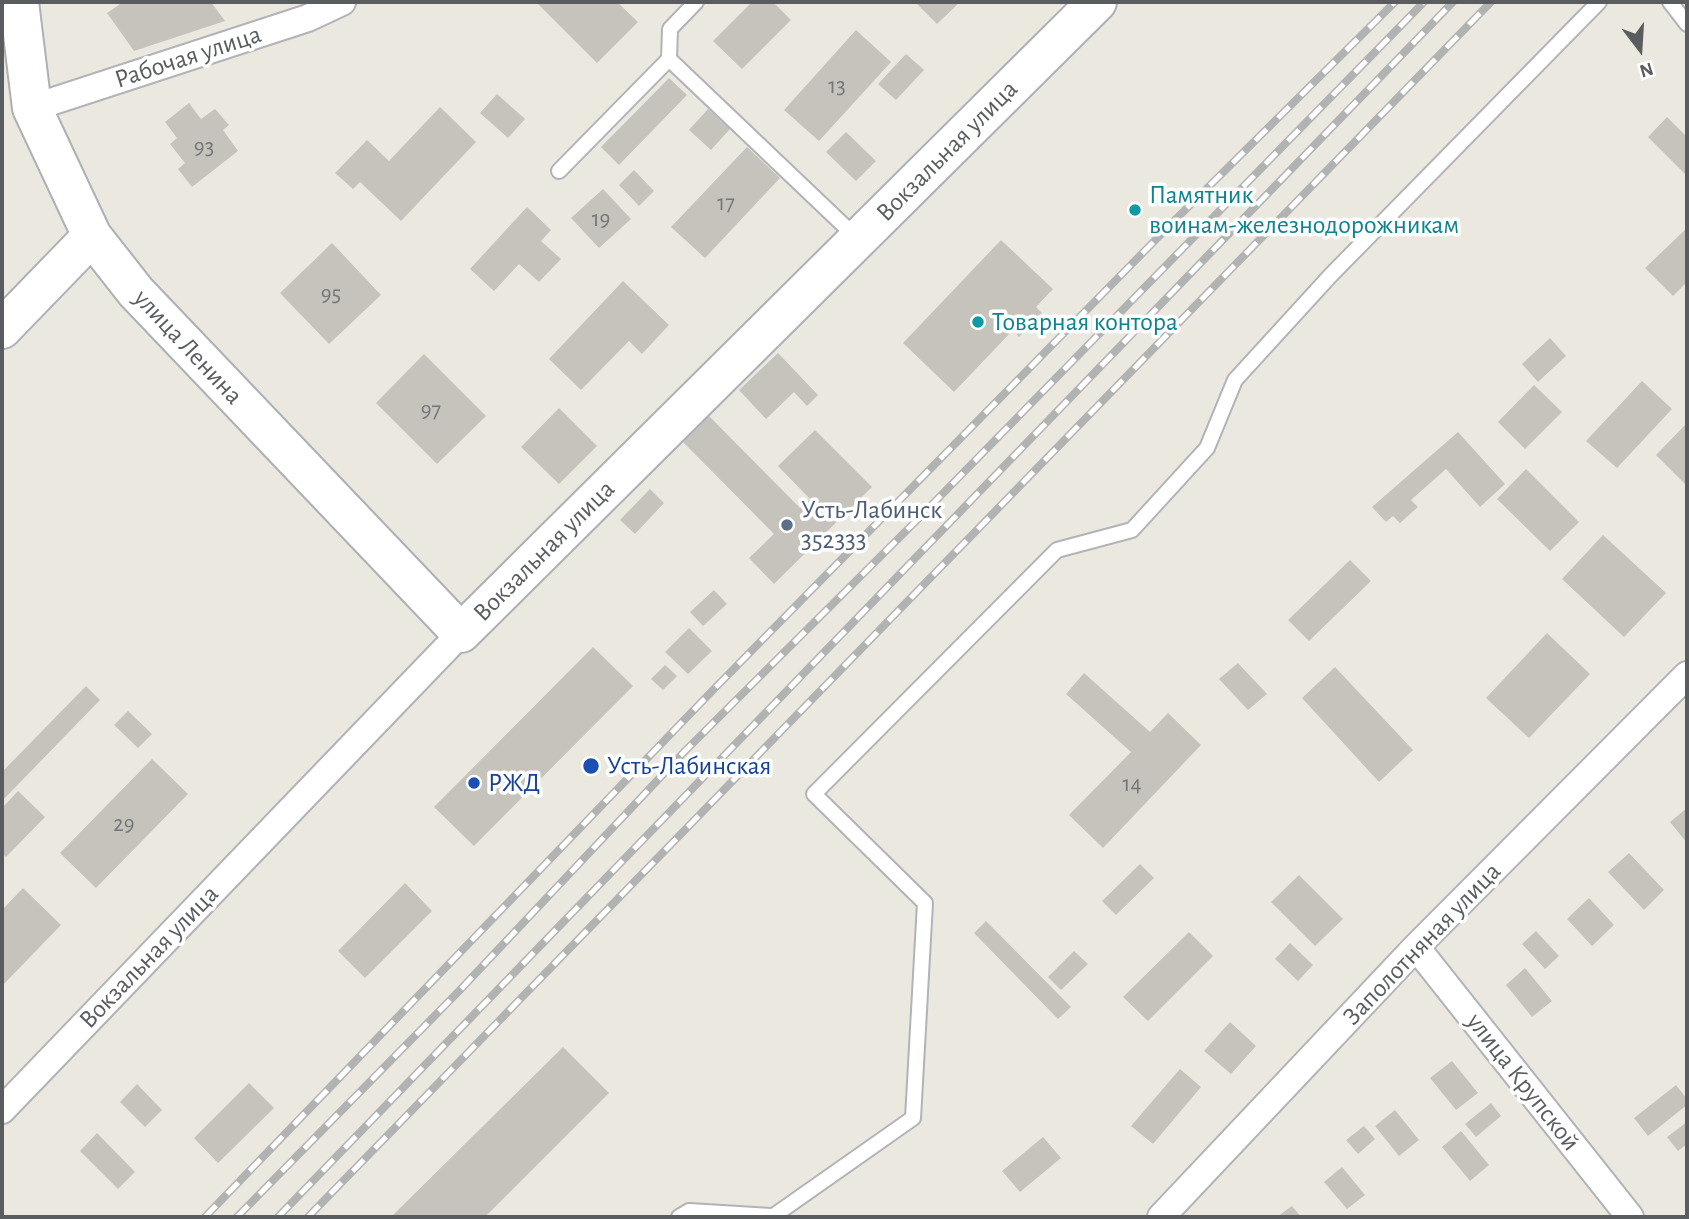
<!DOCTYPE html>
<meta charset="utf-8">
<style>
body{margin:0}
#map{position:relative;width:1689px;height:1219px;overflow:hidden;background:#ebe8e0;font-family:"Alegreya Sans",sans-serif}
canvas{display:block}
.frame{position:absolute;inset:0;border:4px solid #595d60;pointer-events:none}
.north{position:absolute;left:1605px;top:14px;width:70px;height:70px;-webkit-text-stroke:5px #fff;paint-order:stroke;rotate:163deg;font-size:19px;font-weight:700;line-height:28px;text-align:center;color:#595d60}
.north::after{content:'';display:block;margin:auto;width:24px;height:32px;background:#595d60;clip-path:polygon(50% 0,100% 100%,50% 72%,0 100%)}
</style>
<div id="map">
<canvas width="1689" height="1219"></canvas>
<div class="frame"></div>
<div class="north">N</div>
</div>
<script>
const ctx = document.querySelector('canvas').getContext('2d');
ctx.lineJoin = 'round';
function fill(path, color) {
  ctx.fillStyle = color;
  ctx.fill(path, 'evenodd');
}
function toPath(rows) {
  const path = new Path2D();
  for (const r of rows) {
    path.moveTo(r[0], r[1]);
    for (let i = 2; i < r.length; i += 2) path.lineTo(r[i], r[i + 1]);
  }
  return path;
}
function stroke(path, color, width, dash) {
  ctx.strokeStyle = color;
  ctx.lineWidth = width;
  ctx.lineCap = dash ? 'butt' : 'round';
  ctx.setLineDash(dash || []);
  ctx.stroke(path);
}
function label(font, color, halo, rows, align = 'center') {
  ctx.font = font + ' "Alegreya Sans",sans-serif';
  ctx.lineWidth = 7;
  ctx.setLineDash([]);
  ctx.textBaseline = 'middle';
  ctx.strokeStyle = halo;
  ctx.fillStyle = color;
  for (const [text, x, y, turn = 0] of rows) {
    ctx.save();
    ctx.translate(x, y);
    ctx.rotate((+turn || 0) * Math.PI / 180);
    ctx.textAlign = isNaN(turn) ? turn : align;
    if (halo) ctx.strokeText(text, 0, 0);
    ctx.fillText(text, 0, 0);
    ctx.restore();
  }
}
fill(toPath([
 [123,2,211,2,225,21,134,51,107,13],
 [536,2,617,2,638,22,597,63],
 [752,2,773,2,791,20,742,69,713,41],
 [915,2,960,2,937,24],
 [856,30,891,62,819,141,784,110],
 [906,54,924,70,896,100,878,84],
 [669,78,687,95,619,165,601,147],
 [497,94,525,119,508,138,480,113],
 [189,103,201,119,215,109,229,125,223,130,238,151,192,187,178,169,185,163,170,144,177,138,165,122],
 [440,107,476,142,401,221,360,182,353,189,335,173,367,140,389,161],
 [708,109,730,129,711,150,689,130],
 [1667,117,1687,137,1687,176,1648,137],
 [846,132,876,161,856,181,826,152],
 [747,147,780,178,705,258,671,227],
 [634,170,654,191,639,206,619,185],
 [603,189,631,219,599,248,571,218],
 [527,207,551,230,541,241,561,259,539,282,519,264,494,291,470,269],
 [1687,228,1687,282,1673,296,1645,268],
 [1001,240,1053,289,1036,307,1042,313,1019,337,1013,330,954,392,903,343],
 [332,243,381,295,329,344,280,293],
 [623,281,669,325,642,354,629,341,581,390,549,359],
 [1550,338,1566,356,1538,382,1522,364],
 [778,353,818,395,807,406,794,392,766,419,739,390],
 [424,354,486,416,437,464,376,403],
 [1642,381,1672,409,1617,468,1586,441],
 [1534,385,1562,412,1525,449,1498,422],
 [559,408,597,446,559,484,521,447],
 [709,416,800,508,810,499,778,466,815,430,872,487,774,584,749,558,774,534,683,442],
 [1687,423,1687,486,1656,455],
 [1458,432,1505,484,1480,507,1446,469,1411,500,1418,507,1400,523,1393,516,1386,522,1372,507],
 [1526,469,1579,522,1550,551,1497,499],
 [650,489,664,503,635,534,620,520],
 [1603,535,1666,593,1624,637,1562,579],
 [1350,560,1371,581,1309,641,1288,620],
 [714,590,727,604,703,626,690,612],
 [689,628,712,651,688,674,665,652],
 [1547,633,1590,674,1529,738,1486,698],
 [593,647,633,686,474,846,434,807],
 [1238,663,1267,694,1248,710,1219,679],
 [665,665,677,676,663,690,651,679],
 [1335,667,1413,750,1379,782,1302,698],
 [1084,673,1150,732,1168,713,1201,745,1103,848,1069,815,1131,752,1066,694],
 [86,686,100,700,2,801,2,772],
 [128,711,152,734,138,748,114,725],
 [152,759,188,794,96,888,60,853],
 [18,791,45,817,6,857,2,853,2,808],
 [1687,808,1687,843,1670,822],
 [1629,853,1664,890,1644,910,1608,872],
 [1140,864,1154,878,1116,915,1102,901],
 [1299,875,1343,919,1315,946,1271,902],
 [405,883,432,911,365,978,338,951],
 [23,888,61,925,2,986,2,910],
 [1589,898,1614,925,1592,946,1567,919],
 [986,921,1071,1007,1058,1019,974,933],
 [1536,931,1559,956,1545,969,1522,944],
 [1189,932,1213,956,1148,1021,1123,997],
 [1290,943,1313,965,1298,981,1275,959],
 [1074,951,1088,964,1061,990,1048,977],
 [1525,968,1552,1001,1532,1017,1506,985],
 [1230,1022,1256,1046,1231,1074,1204,1051],
 [563,1047,609,1093,485,1217,391,1217],
 [1452,1061,1478,1093,1456,1110,1430,1078],
 [1180,1069,1201,1087,1153,1144,1131,1126],
 [249,1083,274,1108,218,1163,194,1138],
 [137,1084,162,1110,145,1127,120,1102],
 [1676,1085,1687,1099,1687,1105,1648,1136,1634,1118],
 [1491,1103,1501,1116,1476,1137,1465,1124],
 [1395,1110,1419,1140,1399,1156,1375,1126],
 [1687,1122,1687,1144,1678,1151,1667,1137],
 [1364,1126,1375,1139,1358,1154,1346,1140],
 [1461,1131,1489,1165,1470,1181,1442,1147],
 [97,1133,135,1172,118,1189,80,1151],
 [1043,1137,1061,1158,1020,1192,1002,1171],
 [1342,1167,1365,1195,1347,1209,1324,1182],
 [1292,1206,1301,1217,1277,1217]
]), '#c6c3bd');
const lane = toPath([
 [1670,2,1687,24],
 [669,59,858,239],
 [559,171,669,59,670,29,696,2],
 [679,1217,689,1211,771,1216],
 [772,1217,913,1118,925,903,814,794,1057,550,1132,530,1207,448,1235,380,1330,276,1599,2]
]);
const street = toPath([
 [32,108,308,18,342,2],
 [1416,947,1630,1217],
 [2,1110,461,633],
 [1161,1217,1416,947,1687,675]
]);
const secondary = toPath([
 [19,2,32,108,92,236,136,292,461,633,1097,2],
 [2,329,92,236]
]);
stroke(lane, '#b1b3b7', 18);
stroke(street, '#b1b3b7', 30);
stroke(secondary, '#adb1b5', 42);
stroke(lane, '#fff', 14);
stroke(street, '#fff', 26);
stroke(secondary, '#fff', 38);
const rail = toPath([
 [205,1217,715,688,1176,219,1395,2],
 [237,1217,460,990,685,751,915,522,1424,2],
 [278,1217,1453,2],
 [308,1217,1491,2]
]);
stroke(rail, '#b1b2b2', 8);
stroke(rail, '#fff', 5, [16]);
for (const [x, y, r, color] of [
 [1135,210,7,"#0f9aa8"],
 [978,322,7,"#0f9aa8"],
 [787,525,7,"#5c6f8a"],
 [591,766,9,"#1a4fb4"],
 [474,783,7,"#1a4fb4"]
]) {
  const dot = new Path2D();
  dot.arc(x, y, r, 0, 2 * Math.PI);
  ctx.fillStyle = color;
  ctx.fill(dot);
  stroke(dot, '#fff', 2.5);
}
label('23px', '#747677', null, [
 ["13",837,86],
 ["93",204,147],
 ["17",726,203],
 ["19",601,219],
 ["95",331,294],
 ["97",431,410],
 ["14",1132,784],
 ["29",124,824]
]);
label('26px', '#595d60', '#fff', [
 ["Рабочая улица",188,57,-18],
 ["Вокзальная улица",947,151,-45],
 ["улица Ленина",188,347,47],
 ["Вокзальная улица",544,551,-45],
 ["Заполотняная улица",1422,944,-46],
 ["Вокзальная улица",149,957,-46],
 ["улица Крупской",1523,1082,52]
]);
label('26px', '#0d838f', '#fff', [
 ["Памятник",1149,195],
 ["воинам-железнодорожникам",1149,225],
 ["Товарная контора",992,322]
], 'left');
label('26px', '#4e5e75', '#fff', [
 ["Усть-Лабинск",801,510],
 ["352333",801,540]
], 'left');
label('26px', '#164399', '#fff', [
 ["Усть-Лабинская",607,766],
 ["РЖД",488,783]
], 'left');
</script>
